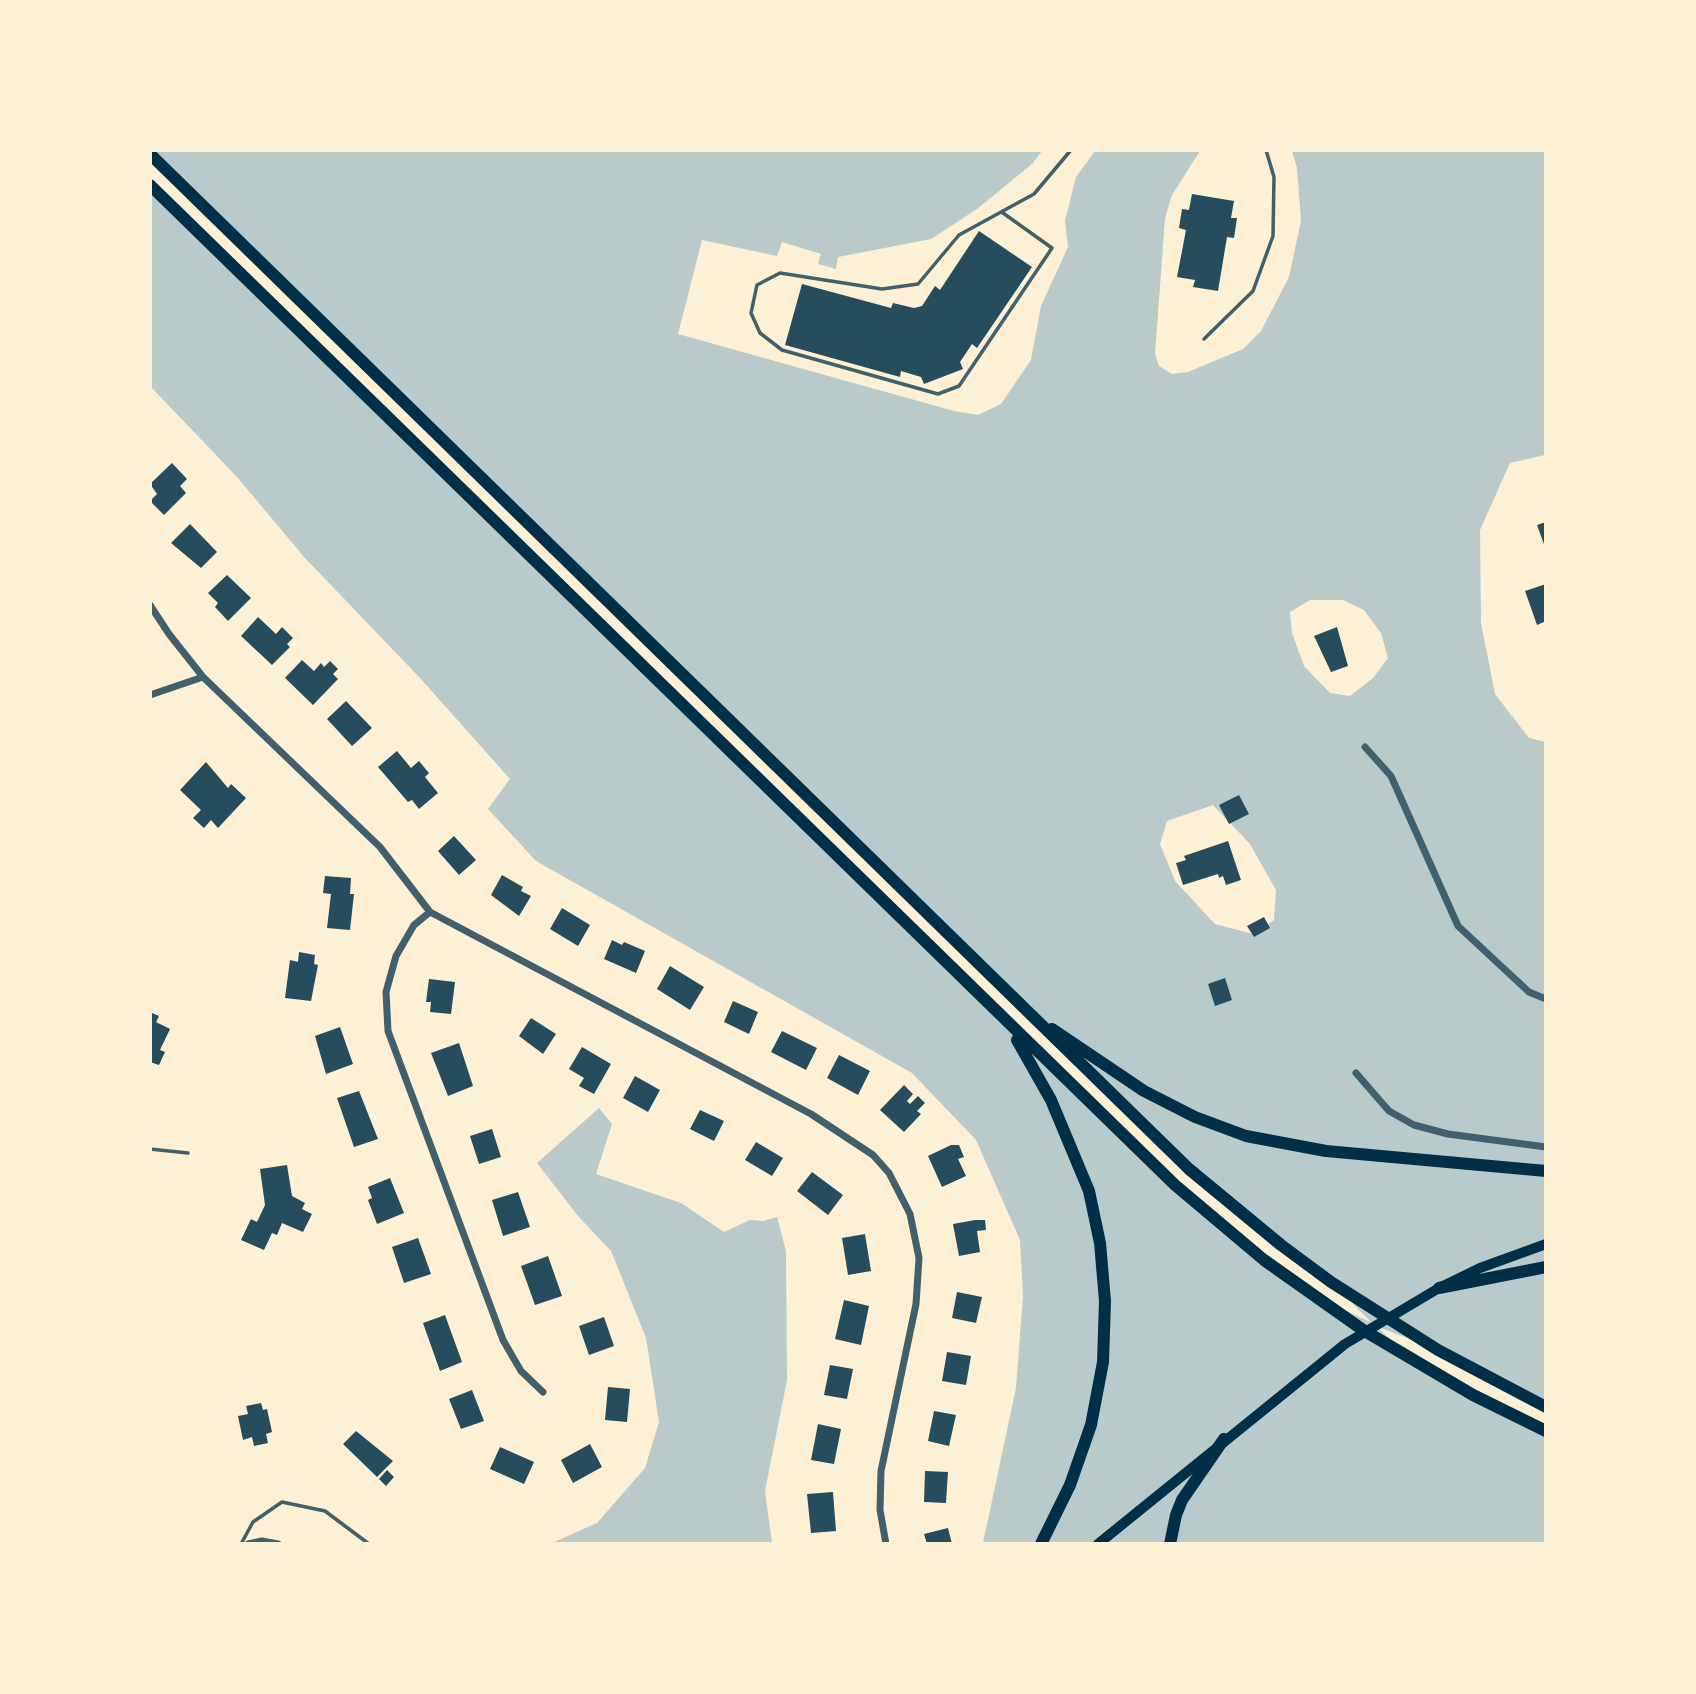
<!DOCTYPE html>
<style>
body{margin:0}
#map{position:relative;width:1696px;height:1694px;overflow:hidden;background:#fdf0d5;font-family:"Roboto Serif",serif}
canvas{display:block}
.frame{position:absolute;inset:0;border:152px solid #fdf0d5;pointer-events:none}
</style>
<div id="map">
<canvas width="1696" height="1694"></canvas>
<div class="frame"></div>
</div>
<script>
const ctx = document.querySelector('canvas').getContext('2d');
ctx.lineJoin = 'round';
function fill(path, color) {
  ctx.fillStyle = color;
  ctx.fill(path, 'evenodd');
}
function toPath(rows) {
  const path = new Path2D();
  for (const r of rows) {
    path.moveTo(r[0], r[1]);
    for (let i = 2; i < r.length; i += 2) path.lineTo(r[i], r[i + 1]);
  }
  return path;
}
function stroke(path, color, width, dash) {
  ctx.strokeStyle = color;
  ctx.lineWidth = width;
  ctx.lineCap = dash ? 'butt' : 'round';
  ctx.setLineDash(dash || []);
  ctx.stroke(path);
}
fill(toPath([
 [151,151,1042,151,1032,164,977,209,931,239,838,257,836,269,818,264,821,254,782,242,777,256,702,240,678,334,954,411,978,415,1001,404,1031,360,1041,306,1068,247,1065,221,1076,177,1095,151,1200,151,1172,195,1165,218,1155,354,1159,366,1172,374,1188,372,1243,349,1261,331,1289,277,1301,221,1297,168,1292,151,1545,151,1545,455,1510,463,1480,530,1481,623,1495,694,1529,738,1545,742,1545,1407,1438,1350,1376,1326,1417,1364,1545,1436,1545,1543,983,1543,1016,1388,1023,1296,1020,1240,976,1140,912,1073,536,861,488,809,510,779,420,678,305,558,237,477,151,387,150,185,1132,1146,1311,1294,1372,1323,1331,1282,1233,1206],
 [1310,600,1343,600,1364,610,1381,633,1388,658,1373,678,1350,696,1330,693,1304,666,1292,633,1290,612],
 [1213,805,1250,844,1276,890,1274,920,1253,934,1215,924,1175,881,1160,844,1167,821],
 [599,1108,612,1124,596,1174,681,1203,724,1232,750,1220,763,1221,777,1217,786,1251,787,1380,765,1491,772,1543,552,1543,597,1523,645,1468,659,1422,646,1338,611,1251,578,1216,537,1163]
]), '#b9caca');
fill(toPath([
 [1192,194,1234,201,1231,218,1237,218,1234,238,1227,237,1218,291,1193,287,1195,280,1177,277,1186,230,1179,228,1182,209,1189,210],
 [979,231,1032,267,977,348,972,344,960,362,963,369,924,384,921,377,901,371,900,377,785,345,802,284,891,308,893,303,914,308,922,306,935,286,940,290],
 [172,463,187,479,180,486,186,493,164,515,150,501,157,494,150,484],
 [1546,522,1546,547,1545,547,1537,525],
 [190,524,217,552,201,568,171,543],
 [227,575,251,598,228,621,215,607,218,603,208,593],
 [1546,584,1546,621,1537,625,1525,591],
 [258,617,276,634,282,627,293,638,287,644,290,647,272,665,241,636],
 [1337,627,1348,666,1331,672,1314,636],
 [302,660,314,671,321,663,324,667,330,661,338,669,333,674,338,679,313,705,285,678],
 [346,701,372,728,352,746,327,719],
 [397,751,411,768,419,761,429,773,425,777,438,793,419,809,412,800,408,802,378,767],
 [206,762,228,788,231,784,246,798,218,828,211,820,204,828,193,818,201,810,180,790],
 [1239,795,1249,814,1229,824,1219,805],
 [454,836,476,860,459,875,438,851],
 [1228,841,1241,880,1226,885,1223,876,1219,878,1218,874,1183,885,1176,863,1186,860,1184,856],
 [502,875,523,887,521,891,531,896,519,916,491,895],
 [325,876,351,878,350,894,354,894,350,930,327,928,331,894,323,893],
 [562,908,590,925,578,946,550,929],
 [1264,917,1270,928,1254,937,1247,926],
 [612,940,622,945,624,942,645,951,636,973,604,959],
 [299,952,315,955,314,964,318,965,311,1001,285,998,290,960,298,962],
 [670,966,704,987,690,1010,657,989],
 [1225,978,1232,1000,1215,1006,1208,984],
 [429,979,455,982,451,1014,430,1012,431,1002,426,1002],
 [733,1001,758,1012,749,1034,724,1022],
 [150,1012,159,1016,156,1022,170,1029,160,1050,165,1052,159,1065,150,1062],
 [531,1018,556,1034,543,1054,519,1036],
 [340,1027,353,1064,326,1074,315,1036],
 [782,1031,817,1048,806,1070,771,1052],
 [459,1043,473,1086,448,1096,431,1053],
 [582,1047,611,1064,594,1094,579,1086,584,1078,569,1069],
 [839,1055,870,1071,858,1095,827,1078],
 [635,1076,660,1090,648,1112,623,1098],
 [904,1085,913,1094,907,1101,910,1104,918,1096,925,1103,917,1111,921,1114,904,1132,880,1110],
 [359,1091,378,1139,354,1147,337,1098],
 [700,1110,724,1121,714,1141,690,1129],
 [492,1129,501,1157,479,1164,470,1136],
 [756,1142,783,1158,772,1176,745,1160],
 [951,1145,959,1145,964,1157,958,1159,966,1176,942,1187,928,1156],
 [287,1165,292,1196,305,1203,302,1209,312,1214,303,1232,282,1223,277,1235,272,1233,264,1250,241,1240,251,1219,257,1222,265,1205,260,1169],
 [812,1172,843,1195,828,1215,797,1191],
 [390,1178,404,1213,377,1224,368,1200,372,1198,368,1187],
 [518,1192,530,1227,503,1236,492,1200],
 [975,1220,985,1220,986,1230,977,1231,980,1252,959,1256,953,1224],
 [865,1234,871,1271,848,1275,842,1238],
 [418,1238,431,1274,404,1283,392,1247],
 [548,1256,562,1296,535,1305,521,1266],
 [957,1292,982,1297,976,1323,952,1318],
 [844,1300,869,1306,861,1345,835,1339],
 [445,1315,462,1362,440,1371,423,1323],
 [604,1317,614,1346,589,1355,579,1326],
 [947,1352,971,1356,966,1385,942,1381],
 [830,1365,853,1369,847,1399,824,1395],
 [608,1387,630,1389,627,1422,605,1420],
 [472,1390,484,1421,461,1429,449,1399],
 [261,1403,263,1410,267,1409,272,1432,266,1434,268,1443,254,1446,252,1437,243,1440,238,1416,248,1414,246,1406],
 [934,1411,956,1415,949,1446,928,1441],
 [818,1424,841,1429,834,1464,811,1460],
 [356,1431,393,1461,377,1477,343,1444],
 [590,1444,602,1467,573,1483,561,1460],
 [500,1447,534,1462,524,1484,490,1469],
 [387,1470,394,1477,386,1486,379,1479],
 [925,1471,948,1472,946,1503,924,1502],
 [833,1492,836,1531,811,1533,807,1494],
 [948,1528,952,1544,927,1544,924,1534]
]), '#264d5e');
stroke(toPath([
 [1003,213,1052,248,959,386,938,394,782,350,760,333,751,313,757,285,780,273,882,289,918,284,959,235,1034,194,1071,150],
 [1204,339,1253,291,1273,236,1274,177,1266,150],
 [150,1149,188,1153],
 [241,1544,253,1522,282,1502,325,1511,369,1544]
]), '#3f606c', 3.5);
stroke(toPath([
 [150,605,169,634,203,677,380,847,430,912,811,1114,873,1155,889,1173,910,1214,919,1258,916,1304,881,1471,880,1510,886,1544],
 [150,695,203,677],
 [1365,747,1391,776,1458,926,1529,992,1546,999],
 [430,912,414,925,396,956,386,992,388,1031,503,1340,521,1371,543,1392],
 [1356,1073,1389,1111,1414,1125,1448,1134,1546,1147],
 [248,1544,262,1541,278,1544]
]), '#3f606c', 7);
stroke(toPath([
 [1098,1544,1345,1344,1439,1288,1480,1268,1546,1244]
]), '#003049', 10);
stroke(toPath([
 [150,154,1189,1169,1281,1245,1331,1282,1438,1350,1546,1407],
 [150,185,1175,1185,1264,1260,1363,1330,1473,1395,1546,1431],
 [1052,1029,1144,1091,1195,1117,1246,1136,1326,1151,1546,1171],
 [1017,1040,1051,1100,1089,1191,1100,1243,1105,1301,1103,1362,1091,1425,1070,1485,1041,1544],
 [1439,1288,1546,1267],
 [1170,1544,1176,1515,1182,1500,1224,1439]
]), '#003049', 12);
</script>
